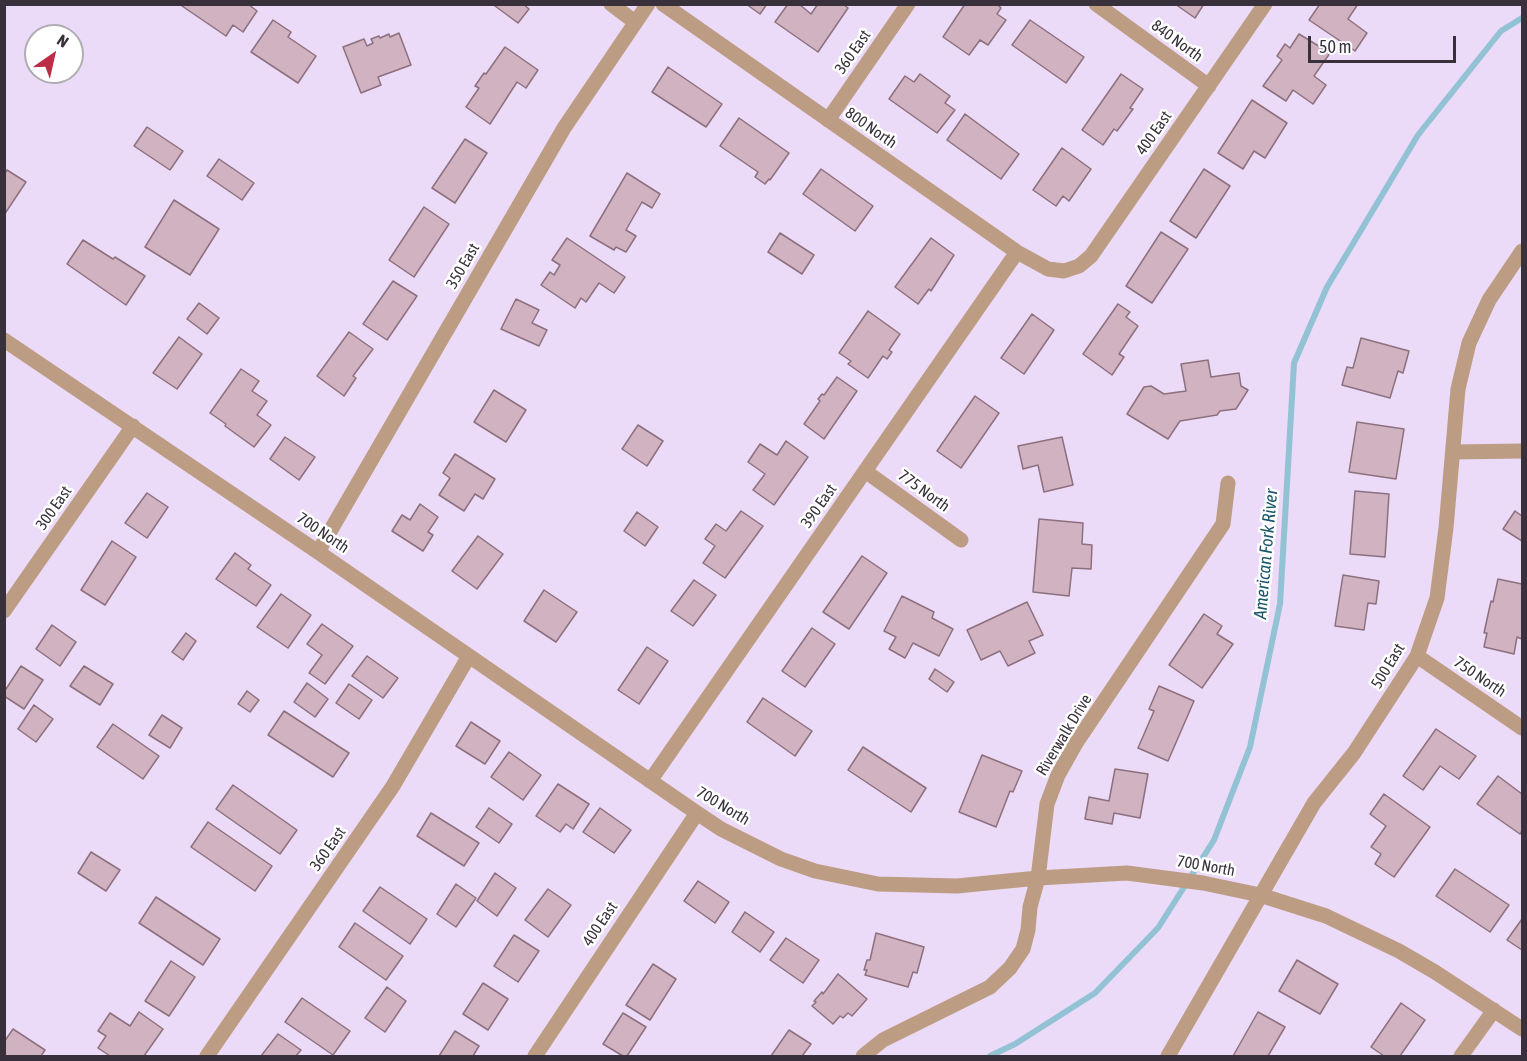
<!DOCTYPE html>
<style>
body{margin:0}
#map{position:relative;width:1527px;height:1061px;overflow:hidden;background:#ecdbf8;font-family:"Asap Condensed",sans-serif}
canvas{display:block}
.frame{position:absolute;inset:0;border:6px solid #38313c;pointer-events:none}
.north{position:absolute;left:24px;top:24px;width:60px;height:60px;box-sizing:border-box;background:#fff;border:2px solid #afadb1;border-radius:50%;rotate:34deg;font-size:16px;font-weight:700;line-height:24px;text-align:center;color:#38313c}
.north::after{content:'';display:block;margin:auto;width:21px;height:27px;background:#be2d48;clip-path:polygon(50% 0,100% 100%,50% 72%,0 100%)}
.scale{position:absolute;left:1308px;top:36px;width:148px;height:27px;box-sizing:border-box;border:3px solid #38313c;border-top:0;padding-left:8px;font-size:18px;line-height:21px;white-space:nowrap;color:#38313c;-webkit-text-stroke:4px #fff;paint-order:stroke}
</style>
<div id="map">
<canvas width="1527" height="1061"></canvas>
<div class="frame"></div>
<div class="north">N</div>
<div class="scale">50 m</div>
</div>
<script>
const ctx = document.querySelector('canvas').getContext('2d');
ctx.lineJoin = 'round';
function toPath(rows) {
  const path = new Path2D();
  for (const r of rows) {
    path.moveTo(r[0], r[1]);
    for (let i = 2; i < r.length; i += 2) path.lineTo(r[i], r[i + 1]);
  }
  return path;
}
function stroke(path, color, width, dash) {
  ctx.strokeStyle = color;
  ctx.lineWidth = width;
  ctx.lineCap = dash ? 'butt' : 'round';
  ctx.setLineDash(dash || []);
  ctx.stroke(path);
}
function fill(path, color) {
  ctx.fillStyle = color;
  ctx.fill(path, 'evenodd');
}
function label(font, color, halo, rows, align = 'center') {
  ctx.font = font + ' "Asap Condensed",sans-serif';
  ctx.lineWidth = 5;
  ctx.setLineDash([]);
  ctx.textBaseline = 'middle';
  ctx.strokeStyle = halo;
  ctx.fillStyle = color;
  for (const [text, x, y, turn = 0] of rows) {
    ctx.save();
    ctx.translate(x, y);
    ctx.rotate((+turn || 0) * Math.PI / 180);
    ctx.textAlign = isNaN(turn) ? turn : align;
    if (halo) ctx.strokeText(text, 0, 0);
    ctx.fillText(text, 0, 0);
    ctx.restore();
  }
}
stroke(toPath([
 [990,1056,1015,1044,1095,993,1158,928,1214,840,1250,747,1280,604,1294,363,1327,287,1418,135,1501,31,1522,18]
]), '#93c2d5', 6);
const building = toPath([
 [183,4,248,4,257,11,243,32,233,25,226,36,182,6,183,4],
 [496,4,523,4,529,9,518,23,495,6,496,4],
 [746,4,767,4,760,14,746,4],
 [788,4,799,4,811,14,818,4,843,4,848,8,818,52,775,22,788,4],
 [965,4,997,4,1001,8,997,14,1006,20,988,45,980,40,969,55,943,37,965,4],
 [1175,4,1204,4,1195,18,1175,4],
 [1320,4,1358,4,1348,19,1367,33,1355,51,1309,20,1320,4],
 [273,20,291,32,288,37,316,56,298,83,251,52,273,20],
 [1030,20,1084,57,1066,83,1012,45,1030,20],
 [399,33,411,65,378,77,381,85,361,93,343,47,364,39,367,46,373,43,371,39,379,36,380,38,389,34,390,37,399,33],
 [1299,34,1330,53,1314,76,1326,85,1313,104,1293,90,1286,101,1263,86,1282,60,1277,56,1285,44,1290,48,1299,34],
 [505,47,538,70,526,88,517,82,490,124,466,107,479,88,475,86,484,73,486,74,505,47],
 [668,67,722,104,706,127,652,92,668,67],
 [920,74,950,96,945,103,955,110,937,133,889,99,905,76,914,82,920,74],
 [1121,74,1143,89,1130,108,1133,109,1117,131,1114,129,1103,145,1082,130,1121,74],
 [1252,100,1287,123,1265,158,1254,151,1243,169,1218,153,1252,100],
 [965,114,1019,154,1001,179,947,140,965,114],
 [739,118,789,153,770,180,769,179,765,184,755,177,758,172,720,146,739,118],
 [147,127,183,151,170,170,134,146,147,127],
 [465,139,487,153,455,203,432,188,465,139],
 [1062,148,1091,169,1069,201,1063,196,1056,206,1033,190,1062,148],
 [219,159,254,183,242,200,207,176,219,159],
 [821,169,873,206,855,231,803,194,821,169],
 [1204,169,1230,186,1196,238,1170,221,1204,169],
 [7,170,26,182,4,215,4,174,7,170],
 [627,173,660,194,652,208,642,202,626,230,636,236,626,252,616,247,614,250,590,236,627,173],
 [174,200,219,229,190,275,145,247,174,200],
 [424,207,449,224,414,277,389,260,424,207],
 [1161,232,1188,249,1152,303,1126,286,1161,232],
 [780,233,814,255,802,274,768,252,780,233],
 [567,238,625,277,614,293,599,283,586,302,581,298,575,308,541,285,550,272,554,275,560,265,552,260,567,238],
 [931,238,954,255,931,291,929,289,918,304,895,287,931,238],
 [83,240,113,259,115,257,145,276,126,305,67,264,83,240],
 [393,281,417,296,387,340,363,324,393,281],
 [516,299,539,310,532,323,547,330,539,346,501,329,516,299],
 [199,303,219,318,207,334,187,319,199,303],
 [1118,304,1130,312,1126,317,1138,326,1119,354,1124,357,1112,375,1083,354,1118,304],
 [868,311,900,334,889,350,892,352,887,359,883,356,868,378,848,364,851,361,839,353,868,311],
 [1032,314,1054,330,1024,374,1001,358,1032,314],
 [349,332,373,349,353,376,356,378,344,396,317,376,349,332],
 [179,337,202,354,177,389,153,373,179,337],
 [1361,338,1409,351,1403,373,1398,371,1390,398,1342,385,1347,367,1353,368,1361,338],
 [1208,360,1211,377,1239,373,1241,386,1248,390,1236,409,1220,411,1217,415,1180,421,1168,439,1127,414,1144,387,1151,386,1164,394,1186,391,1181,364,1208,360],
 [241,369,259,381,252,391,267,401,257,415,271,425,254,447,225,426,226,424,210,413,241,369],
 [837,377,857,391,824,439,804,424,820,401,818,399,822,394,824,395,837,377],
 [494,390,526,410,506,442,474,422,494,390],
 [975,396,999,413,961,468,937,451,975,396],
 [1357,422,1404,429,1396,479,1349,472,1357,422],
 [638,425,663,441,647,466,622,449,638,425],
 [285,437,315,457,299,480,270,459,285,437],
 [1062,437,1073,485,1044,492,1038,465,1023,469,1018,446,1062,437],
 [786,441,808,457,774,505,753,490,765,474,748,462,760,444,777,455,786,441],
 [455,454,495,479,483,499,475,494,464,511,439,495,450,478,443,473,455,454],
 [1355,491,1389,494,1385,557,1350,554,1355,491],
 [147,493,168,507,147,538,125,523,147,493],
 [420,504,438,517,428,532,433,535,423,551,392,531,402,515,410,520,420,504],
 [741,511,763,526,725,578,703,563,715,546,705,539,716,524,726,531,741,511],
 [1515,511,1522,516,1522,541,1503,529,1515,511],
 [637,512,658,527,645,546,624,531,637,512],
 [1039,519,1083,523,1082,544,1092,545,1091,569,1072,568,1069,596,1033,592,1039,519],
 [478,536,503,554,477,589,452,571,478,536],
 [112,541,136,557,105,605,81,590,112,541],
 [235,553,251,565,248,569,271,585,256,606,216,579,235,553],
 [862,556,887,573,849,629,823,612,862,556],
 [1343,575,1379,581,1376,604,1368,603,1364,630,1335,626,1343,575],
 [1498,579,1522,584,1522,639,1517,637,1514,654,1484,647,1487,633,1484,633,1491,601,1493,602,1498,579],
 [694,580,716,595,693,626,671,611,694,580],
 [544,590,577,612,556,642,524,621,544,590],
 [281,594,311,615,288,648,257,627,281,594],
 [902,596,934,612,932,618,953,629,939,656,913,643,905,658,889,649,896,637,884,631,902,596],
 [1027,602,1043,635,1029,641,1035,653,1008,666,1000,651,981,660,967,630,1027,602],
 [1204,614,1222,626,1217,634,1233,644,1202,688,1169,665,1204,614],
 [322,624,353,646,325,684,309,673,322,655,307,644,322,624],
 [52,625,76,642,60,666,36,649,52,625],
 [812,628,835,644,805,687,782,671,812,628],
 [186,633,196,641,183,660,172,652,186,633],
 [647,647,668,661,639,704,618,690,647,647],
 [367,656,398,678,383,698,352,676,367,656],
 [21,666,43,680,24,709,4,696,4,692,21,666],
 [84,666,113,684,100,705,70,686,84,666],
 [935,669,954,682,947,692,929,679,935,669],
 [307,683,328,699,315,717,294,702,307,683],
 [349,684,372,700,359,719,336,703,349,684],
 [1159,686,1194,701,1168,761,1138,748,1154,711,1149,709,1159,686],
 [247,691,259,700,250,712,238,704,247,691],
 [763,698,812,731,795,756,747,722,763,698],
 [34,705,53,719,36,742,18,729,34,705],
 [284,711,349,753,333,777,268,735,284,711],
 [162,715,182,728,170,748,149,735,162,715],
 [471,722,500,741,485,764,456,746,471,722],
 [113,724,159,756,143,779,97,747,113,724],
 [1436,729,1476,756,1459,779,1440,766,1423,790,1403,776,1436,729],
 [863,747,926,788,911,812,848,770,863,747],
 [509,752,541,775,523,800,491,777,509,752],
 [982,755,1022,771,1013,792,1010,791,996,827,959,812,982,755],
 [1115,769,1148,774,1140,818,1114,813,1112,824,1085,819,1089,797,1109,801,1115,769],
 [1498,776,1522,794,1522,831,1520,834,1477,804,1498,776],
 [558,784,589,804,573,829,566,824,560,832,536,816,558,784],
 [233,785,297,830,280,854,216,809,233,785],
 [1384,794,1430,827,1394,877,1375,864,1381,854,1371,847,1386,826,1370,814,1384,794],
 [489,808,512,824,499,843,476,827,489,808],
 [600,808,631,830,614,853,583,832,600,808],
 [431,813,479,843,464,866,417,836,431,813],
 [208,822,272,866,255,891,191,847,208,822],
 [91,852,120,870,106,891,78,873,91,852],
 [1455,869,1509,905,1490,932,1436,896,1455,869],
 [495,873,516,888,497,916,477,901,495,873],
 [698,881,729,902,715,923,684,901,698,881],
 [456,884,476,898,456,927,437,914,456,884],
 [380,887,427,919,410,944,363,911,380,887],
 [548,889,571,905,548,937,525,920,548,889],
 [156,897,220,939,203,965,139,923,156,897],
 [745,912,774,932,760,952,732,932,745,912],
 [1522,919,1522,950,1507,940,1522,919],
 [355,923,403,956,386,980,339,947,355,923],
 [876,933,924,947,917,973,913,972,908,987,865,975,867,970,864,970,867,960,870,960,876,933],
 [514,935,539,951,518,982,494,966,514,935],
 [786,938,819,960,803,983,770,960,786,938],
 [1297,960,1338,984,1320,1014,1279,991,1297,960],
 [171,961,195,977,169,1016,145,1001,171,961],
 [653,964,676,979,650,1020,626,1005,653,964],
 [838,974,867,999,852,1016,848,1013,843,1018,840,1016,833,1024,812,1006,816,1002,814,1001,822,992,823,994,838,974],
 [483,983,508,999,488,1030,463,1014,483,983],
 [387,987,406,1001,385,1032,365,1018,387,987],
 [302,998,350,1031,333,1055,285,1022,302,998],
 [1401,1003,1425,1020,1400,1056,1384,1056,1371,1047,1401,1003],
 [139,1012,163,1029,144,1056,110,1056,98,1048,106,1036,98,1031,110,1013,130,1026,139,1012],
 [1258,1012,1285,1027,1268,1056,1233,1056,1258,1012],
 [623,1013,646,1027,627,1056,623,1056,603,1044,623,1013],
 [13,1029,45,1050,41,1056,4,1056,4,1042,13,1029],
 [789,1030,811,1044,802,1056,771,1056,789,1030],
 [455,1031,479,1046,473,1056,439,1056,455,1031],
 [278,1034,301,1050,296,1056,261,1056,278,1034]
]);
fill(building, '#d1b2c1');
stroke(building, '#8d707e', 1.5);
stroke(toPath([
 [611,4,635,22],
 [663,4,1017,252,1048,269,1064,271,1079,266,1091,256,1265,4],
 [1096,4,1209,86],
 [828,120,908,4],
 [4,340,318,552,697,813,721,829,781,859,815,871,878,884,957,886,1038,878,1127,873,1203,883,1260,895,1326,916,1399,951,1435,972,1522,1029],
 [1453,452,1522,451],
 [865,471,961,540],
 [318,552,564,128,648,4],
 [4,611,133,426],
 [1417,656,1522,728],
 [650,781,1017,252],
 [207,1056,393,786,469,656],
 [535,1056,697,813],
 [863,1056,883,1040,990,987,1010,968,1023,949,1028,930,1030,907,1038,878,1047,804,1058,775,1076,743,1223,524,1228,483],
 [1168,1056,1314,803,1354,753,1417,656,1437,598,1446,528,1458,389,1469,343,1489,300,1522,251],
 [1461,1056,1494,1010]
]), '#bc9c83', 15);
label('16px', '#38313c', '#fff', [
 ["840 North",1177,41,36],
 ["360 East",853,52,-55],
 ["800 North",871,128,35],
 ["400 East",1154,133,-55],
 ["350 East",463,266,-60],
 ["775 North",924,491,36],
 ["390 East",819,506,-55],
 ["300 East",54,508,-55],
 ["700 North",323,533,34],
 ["500 East",1388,666,-59],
 ["750 North",1480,677,34],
 ["Riverwalk Drive",1064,735,-59],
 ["700 North",723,806,31],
 ["360 East",328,849,-55],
 ["700 North",1206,866,10],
 ["400 East",600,924,-56]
]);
label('italic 18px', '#1b576b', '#fff', [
 ["American Fork River",1266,554,-85]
]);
</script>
